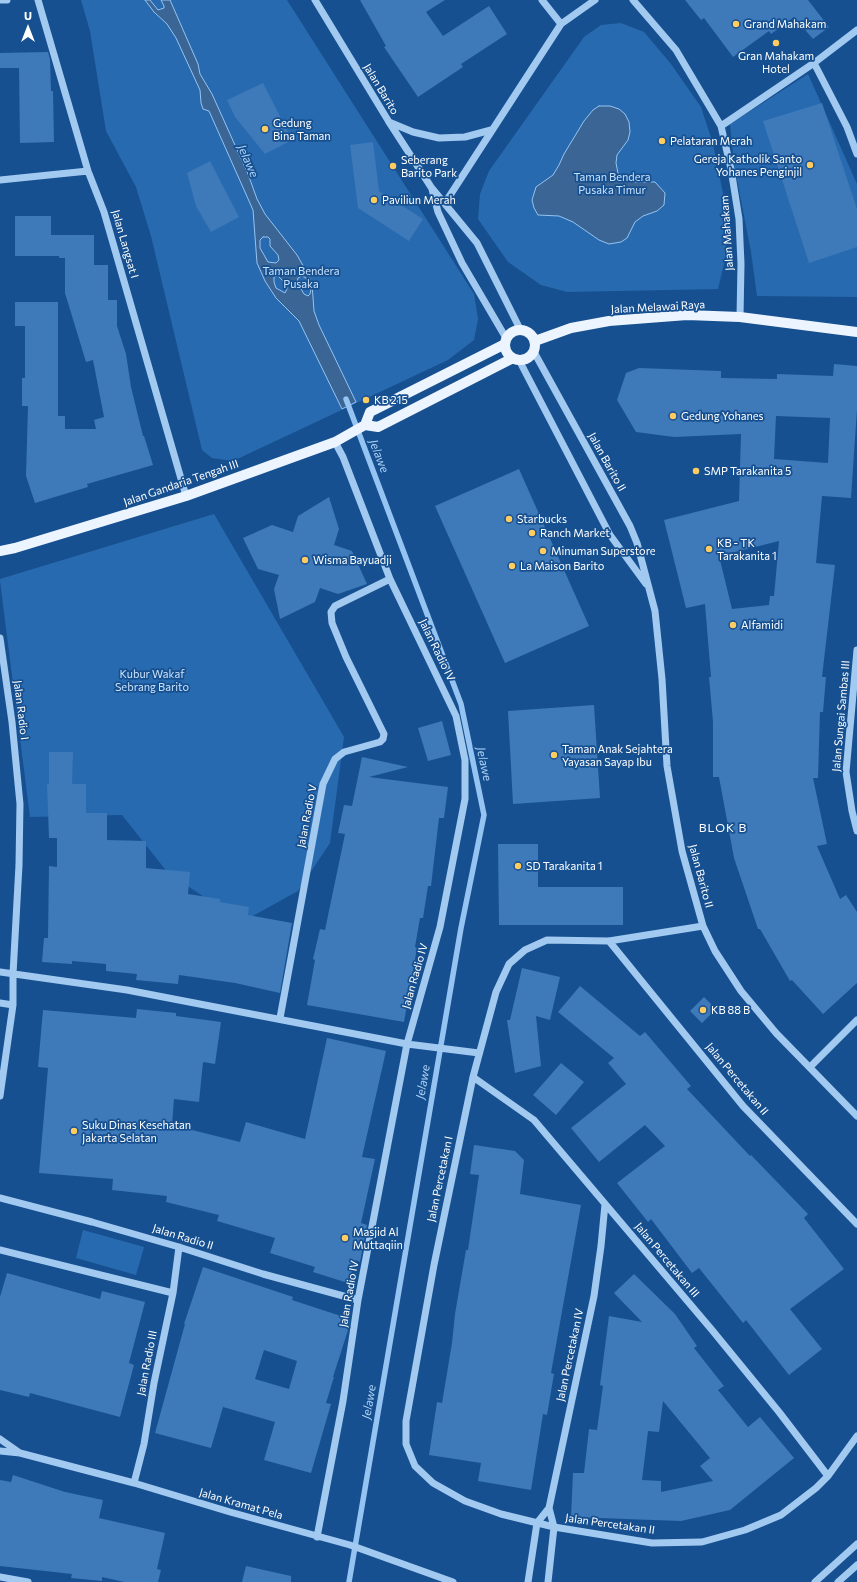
<!DOCTYPE html>
<style>
body{margin:0}
#map{position:relative;width:857px;height:1582px;overflow:hidden;background:#165090;font-family:Commissioner,sans-serif}
canvas{display:block}
.north{position:absolute;left:8px;top:8px;width:40px;height:40px;-webkit-text-stroke:3px #165090;paint-order:stroke;rotate:0deg;font-size:11px;font-weight:700;line-height:16px;text-align:center;color:#fff}
.north::after{content:'';display:block;margin:auto;width:14px;height:18px;background:#fff;clip-path:polygon(50% 0,100% 100%,50% 72%,0 100%)}
</style>
<div id="map">
<canvas width="857" height="1582"></canvas>
<div class="north">U</div>
</div>
<script>
const ctx = document.querySelector('canvas').getContext('2d');
ctx.lineJoin = 'round';
function fill(path, color) {
  ctx.fillStyle = color;
  ctx.fill(path, 'evenodd');
}
function toPath(rows) {
  const path = new Path2D();
  for (const r of rows) {
    if (r.length === 3) {
      path.moveTo(r[0] + r[2], r[1]);
      path.arc(r[0], r[1], r[2], 0, 2 * Math.PI);
      continue;
    }
    path.moveTo(r[0], r[1]);
    for (let i = 2; i < r.length; i += 2) path.lineTo(r[i], r[i + 1]);
  }
  return path;
}
function stroke(path, color, width, dash) {
  ctx.strokeStyle = color;
  ctx.lineWidth = width;
  ctx.lineCap = dash ? 'butt' : 'round';
  ctx.setLineDash(dash || []);
  ctx.stroke(path);
}
function label(font, color, halo, rows, align = 'center') {
  ctx.font = font + ' Commissioner,sans-serif';
  ctx.lineWidth = 3.5;
  ctx.setLineDash([]);
  ctx.textBaseline = 'middle';
  ctx.strokeStyle = halo;
  ctx.fillStyle = color;
  for (const [text, x, y, turn = 0] of rows) {
    ctx.save();
    ctx.translate(x, y);
    ctx.rotate((+turn || 0) * Math.PI / 180);
    ctx.textAlign = isNaN(turn) ? turn : align;
    if (halo) ctx.strokeText(text, 0, 0);
    ctx.fillText(text, 0, 0);
    ctx.restore();
  }
}
fill(toPath([
 [81,0,287,0,474,294,478,319,474,340,448,360,233,461,212,458,202,450,151,236,136,187,106,131,90,31],
 [621,23,644,32,671,64,701,107,713,144,726,208,726,256,718,289,567,292,541,285,508,262,478,219,480,194,489,171,584,37,601,25],
 [808,74,857,184,857,297,757,296,751,252,734,164,730,124],
 [214,514,344,737,330,843,298,891,242,922,168,873,122,815,30,817,0,581,0,579],
 [83,1230,144,1247,136,1275,76,1258]
]), '#286aaf');
const water = toPath([
 [145,0,150,0,158,10,164,8,164,6,161,0,170,0,198,64,200,74,212,94,248,174,257,199,265,214,297,255,309,276,312,284,314,311,319,325,356,402,342,409,299,321,276,298,265,281,257,263,253,210,209,111,203,109,201,103,200,90,176,38,167,24,154,12,145,0],
 [263,237,268,237,270,239,270,246,278,255,279,260,276,263,268,262,260,248,260,240,263,237],
 [278,276,286,284,287,289,285,293,276,288,274,282,274,277,278,276],
 [302,276,306,278,311,289,310,294,308,296,304,294,297,282,298,278,302,276],
 [599,106,610,106,619,109,625,114,629,122,630,132,628,140,617,155,616,163,618,173,624,179,634,182,655,182,665,193,664,205,657,211,643,216,635,222,627,238,621,242,609,244,599,240,573,222,559,216,538,215,534,208,532,200,536,187,553,175,559,165,564,154,584,121,593,110,599,106]
]);
fill(water, '#3b6594');
stroke(water, '#95c4f3', 1);
stroke(toPath([
 [346,399,461,704,484,815,461,928,349,1582]
]), '#95c4f3', 5.5);
fill(toPath([
 [360,0,445,0,426,12,443,36,489,6,507,34,461,64,463,67,418,97,384,47,386,46],
 [685,0,808,0,829,27,813,39,794,17,771,34,769,31,733,57,704,18,701,20],
 [48,52,50,59,51,91,53,91,54,142,20,143,19,68,0,68,0,53],
 [263,83,292,140,265,154,235,117,227,100],
 [822,103,857,209,857,247,809,263,763,121],
 [373,142,379,191,423,219,409,241,358,208,350,145],
 [210,161,239,217,211,232,196,206,187,173],
 [15,216,51,216,51,235,94,235,94,265,108,265,108,300,117,300,117,326,126,354,131,387,143,436,144,436,153,465,87,484,88,487,35,503,26,476,28,406,22,406,22,378,25,378,25,326,15,326,15,302,58,302,58,416,65,416,65,429,96,429,94,420,104,417,93,360,86,362,65,293,65,258,59,258,59,256,15,256],
 [834,364,857,366,857,409,851,498,822,496,816,563,835,565,822,677,826,677,823,712,820,712,818,778,813,778,827,844,817,846,840,899,846,895,857,912,857,983,823,1014,792,980,790,981,760,929,758,929,734,858,719,777,713,777,713,722,709,677,711,677,705,604,686,608,664,520,739,501,741,434,674,437,636,432,617,400,626,373,639,368,721,371,721,378,777,379,777,374,833,376],
 [776,416,830,418,828,463,774,459],
 [779,541,774,596,770,596,769,605,732,609,719,556],
 [519,469,589,626,505,663,435,506],
 [329,497,339,529,334,545,352,551,367,584,338,594,320,588,315,602,280,619,274,589,279,575,258,569,243,538,272,525,293,532,298,516],
 [594,705,600,798,513,804,508,711],
 [442,721,451,755,428,761,418,728],
 [49,752,73,752,72,784,86,784,86,813,107,813,107,840,146,841,146,868,190,872,188,894,220,899,220,902,249,907,248,915,292,923,280,993,235,983,179,975,178,984,136,980,137,974,106,971,106,964,72,961,72,964,42,962,44,938,48,938,49,866,57,867,57,838,49,838,47,784,49,784],
 [362,757,408,767,369,777,448,787,444,818,439,818,431,886,428,886,423,918,420,918,415,947,417,948,404,1022,307,1005,315,960,313,959,320,929,325,930,345,834,338,833,344,805,352,806],
 [498,844,538,844,538,887,623,887,623,925,499,925],
 [522,968,560,977,550,1020,536,1016,541,1066,515,1073,507,1020,510,1020],
 [580,986,640,1036,645,1032,691,1086,687,1089,750,1156,751,1155,808,1214,804,1218,844,1269,790,1309,822,1349,789,1375,746,1320,743,1323,699,1268,692,1273,651,1219,648,1222,617,1183,665,1146,645,1125,599,1162,571,1128,626,1084,608,1063,614,1058,558,1012],
 [704,997,716,1009,702,1023,690,1011],
 [137,1009,176,1013,176,1016,221,1022,215,1064,203,1062,199,1102,174,1099,172,1125,240,1142,246,1122,305,1139,327,1038,386,1051,362,1157,375,1159,361,1223,367,1225,360,1262,356,1260,348,1283,313,1272,315,1267,270,1253,275,1238,217,1221,219,1215,166,1202,167,1196,112,1190,113,1179,39,1173,48,1068,38,1067,43,1010,136,1018],
 [561,1063,584,1082,556,1115,533,1095],
 [474,1145,515,1151,524,1160,520,1194,581,1205,551,1373,554,1374,547,1415,543,1414,531,1490,478,1481,481,1463,429,1455,437,1402,442,1403,452,1343,455,1314,466,1250,468,1250,479,1175,470,1174],
 [203,1267,293,1297,292,1300,350,1319,349,1327,333,1377,334,1377,326,1403,331,1404,311,1473,264,1460,275,1422,223,1407,211,1448,155,1433,185,1324,184,1324],
 [264,1350,297,1361,289,1389,255,1379],
 [7,1273,100,1299,102,1291,145,1302,129,1363,134,1365,120,1417,30,1393,29,1397,0,1390,0,1297],
 [634,1274,675,1314,697,1346,694,1348,724,1386,718,1390,748,1427,760,1417,794,1458,730,1510,681,1521,571,1517,573,1473,584,1473,589,1429,597,1430,603,1386,600,1385,609,1316,642,1322,614,1293],
 [663,1401,710,1458,700,1466,713,1481,661,1492,661,1481,642,1480,648,1431,659,1432],
 [13,1475,65,1492,103,1500,99,1518,165,1533,157,1569,161,1570,158,1582,124,1582,102,1577,102,1581,71,1578,72,1574,0,1566,0,1480,11,1482],
 [246,1566,291,1576,291,1582,242,1582]
]), '#3e79b9');
stroke(toPath([
 [0,0,7,0],
 [38,0,88,171,104,212,186,496],
 [315,0,389,122,431,187,477,243,520,329],
 [542,0,561,24],
 [633,0,676,50,721,126,731,169,739,219,741,264,740,317],
 [814,63,847,127,857,154],
 [389,122,413,132,439,138,465,137,491,130],
 [721,126,814,63,857,30],
 [0,180,88,171],
 [432,189,438,212,462,263,506,338],
 [445,203,561,24,595,0],
 [534,352,630,526,637,543,655,611,662,679,667,766,682,851,703,926,715,951,741,991,776,1033,857,1116],
 [519,360,610,535,646,584],
 [0,638,12,722,20,804,19,865,13,974,13,1005,0,1096],
 [857,650,846,772,852,811,857,831],
 [703,926,609,941,547,940,525,950,509,964,496,992,473,1077,434,1265,406,1421,406,1444,415,1466,433,1483,465,1501,501,1514,554,1527,652,1543,702,1542,745,1530,781,1515,816,1488,828,1476,857,1436],
 [609,941,743,1106,857,1224],
 [0,972,127,990,407,1044,479,1053],
 [0,1003,13,1005],
 [280,1018,323,784,335,759,344,752,380,742,383,739,384,734,346,657,332,623,331,612,335,606,390,579],
 [810,1067,857,1020],
 [473,1077,534,1120,712,1330,779,1412,828,1476],
 [0,1198,92,1222,179,1247,263,1274,358,1300],
 [0,1250,173,1293],
 [0,1439,20,1453],
 [0,1451,20,1453,134,1483,230,1512,350,1545,453,1582],
 [134,1483,144,1444,154,1383,173,1293,179,1247],
 [317,1537,343,1401,358,1300,407,1044,440,927,465,799,465,760,456,716,390,579,343,457,335,442],
 [0,1577,28,1582],
 [528,1582,537,1523,549,1508,594,1296,601,1246,605,1204],
 [548,1582,554,1527,549,1508],
 [815,1582,857,1544],
 [838,1582,857,1565]
]), '#a2c9f0', 7);
stroke(toPath([
 [520,345,15],
 [535,341,571,328,609,321,687,315,740,317,857,332],
 [365,425,378,427,513,358],
 [0,551,15,548,186,496,335,442,365,425,370,412,505,344]
]), '#ecf4ff', 10);
for (const [x, y, r, color] of [
 [736,24,4,"#ffcc62"],
 [776,43,4,"#ffcc62"],
 [265,129,4,"#ffcc62"],
 [662,141,4,"#ffcc62"],
 [810,165,4,"#ffcc62"],
 [393,166,4,"#ffcc62"],
 [374,200,4,"#ffcc62"],
 [366,400,4,"#ffcc62"],
 [673,416,4,"#ffcc62"],
 [696,471,4,"#ffcc62"],
 [509,519,4,"#ffcc62"],
 [532,533,4,"#ffcc62"],
 [709,549,4,"#ffcc62"],
 [543,551,4,"#ffcc62"],
 [305,560,4,"#ffcc62"],
 [512,566,4,"#ffcc62"],
 [733,625,4,"#ffcc62"],
 [554,755,4,"#ffcc62"],
 [518,866,4,"#ffcc62"],
 [703,1010,4,"#ffcc62"],
 [74,1131,4,"#ffcc62"],
 [345,1238,4,"#ffcc62"]
]) {
  const dot = new Path2D();
  dot.arc(x, y, r, 0, 2 * Math.PI);
  ctx.fillStyle = color;
  ctx.fill(dot);
  stroke(dot, '#165090', 1.5);
}
label('11px', '#fff', '#165090', [
 ["Grand Mahakam",744,24],
 ["Gran Mahakam",776,56,"center"],
 ["Hotel",776,69,"center"],
 ["Gedung",273,123],
 ["Bina Taman",273,136],
 ["Pelataran Merah",670,141],
 ["Gereja Katholik Santo",802,159,"right"],
 ["Yohanes Penginjil",802,172,"right"],
 ["Seberang",401,160],
 ["Barito Park",401,173],
 ["Paviliun Merah",382,200],
 ["KB 215",374,400],
 ["Gedung Yohanes",681,416],
 ["SMP Tarakanita 5",704,471],
 ["Starbucks",517,519],
 ["Ranch Market",540,533],
 ["KB - TK",717,543],
 ["Tarakanita 1",717,556],
 ["Minuman Superstore",551,551],
 ["Wisma Bayuadji",313,560],
 ["La Maison Barito",520,566],
 ["Alfamidi",741,625],
 ["Taman Anak Sejahtera",562,749],
 ["Yayasan Sayap Ibu",562,762],
 ["SD Tarakanita 1",526,866],
 ["KB 88 B",711,1010],
 ["Suku Dinas Kesehatan",82,1125],
 ["Jakarta Selatan",82,1138],
 ["Masjid Al",353,1232],
 ["Muttaqiin",353,1245]
], 'left');
label('11px', '#fff', '#165090', [
 ["Jalan Barito",381,89,59],
 ["Jalan Mahakam",727,233,-94],
 ["Jalan Langsat I",125,244,74],
 ["Jalan Melawai Raya",658,307,-3],
 ["Jalan Barito II",607,462,61],
 ["Jalan Gandaria Tengah III",181,483,-19],
 ["Jalan Radio IV",437,650,64],
 ["Jalan Radio I",21,710,83],
 ["Jalan Sungai Sambas III",841,716,-85],
 ["Jalan Radio V",307,816,-79],
 ["Jalan Barito II",701,876,75],
 ["Jalan Radio IV",415,976,-74],
 ["Jalan Percetakan II",737,1079,50],
 ["Jalan Percetakan I",440,1179,-78],
 ["Jalan Radio II",183,1237,17],
 ["Jalan Percetakan III",667,1260,50],
 ["Jalan Radio IV",349,1294,-80],
 ["Jalan Percetakan IV",570,1355,-78],
 ["Jalan Radio III",147,1363,-79],
 ["Jalan Kramat Pela",241,1504,16],
 ["Jalan Percetakan II",610,1524,8]
]);
label('11px', '#c9e2fc', '#165090', [
 ["Taman Bendera",612,177],
 ["Pusaka Timur",612,190],
 ["Taman Bendera",301,271],
 ["Pusaka",301,284],
 ["Kubur Wakaf",152,674],
 ["Sebrang Barito",152,687]
]);
label('italic 12px', '#aed3f7', '#165090', [
 ["Jelawe",248,161,66],
 ["Jelawe",379,456,69],
 ["Jelawe",484,764,78],
 ["Jelawe",423,1082,-80],
 ["Jelawe",369,1402,-80]
]);
ctx.letterSpacing = '1px';
label('12px', '#fff', '#165090', [
 ["BLOK B",723,828]
]);
ctx.letterSpacing = '0px';
</script>
